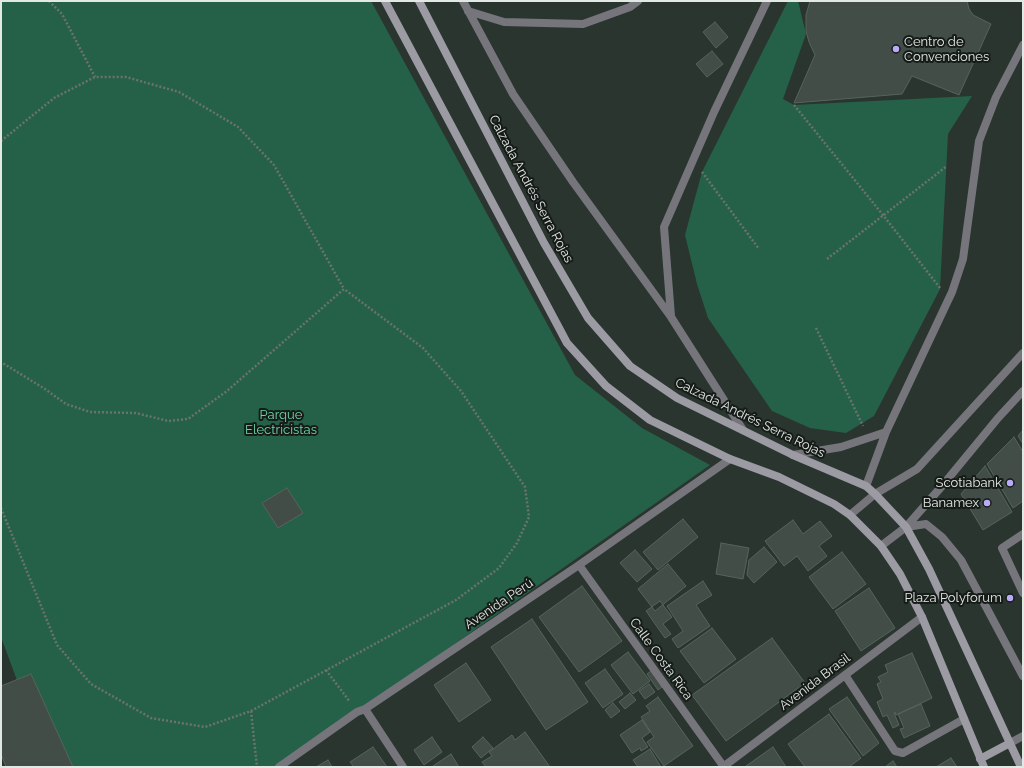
<!DOCTYPE html>
<meta charset="utf-8">
<style>
body{margin:0}
#map{position:relative;width:1024px;height:768px;overflow:hidden;background:#2a352f;font-family:Raleway,sans-serif}
canvas{display:block}
.frame{position:absolute;inset:0;border:2px solid #e2e9e5;pointer-events:none}
</style>
<div id="map">
<canvas width="1024" height="768"></canvas>
<div class="frame"></div>
</div>
<script>
const ctx = document.querySelector('canvas').getContext('2d');
ctx.lineJoin = 'round';
function fill(path, color) {
  ctx.fillStyle = color;
  ctx.fill(path, 'evenodd');
}
function toPath(rows) {
  const path = new Path2D();
  for (const r of rows) {
    path.moveTo(r[0], r[1]);
    for (let i = 2; i < r.length; i += 2) path.lineTo(r[i], r[i + 1]);
  }
  return path;
}
function stroke(path, color, width, dash) {
  ctx.strokeStyle = color;
  ctx.lineWidth = width;
  ctx.lineCap = dash ? 'butt' : 'round';
  ctx.setLineDash(dash || []);
  ctx.stroke(path);
}
function label(font, color, halo, rows, align = 'center') {
  ctx.font = font + ' Raleway,sans-serif';
  ctx.lineWidth = 4;
  ctx.setLineDash([]);
  ctx.textBaseline = 'middle';
  ctx.strokeStyle = halo;
  ctx.fillStyle = color;
  for (const [text, x, y, turn = 0] of rows) {
    ctx.save();
    ctx.translate(x, y);
    ctx.rotate((+turn || 0) * Math.PI / 180);
    ctx.textAlign = isNaN(turn) ? turn : align;
    if (halo) ctx.strokeText(text, 0, 0);
    ctx.fillText(text, 0, 0);
    ctx.restore();
  }
}
fill(toPath([
 [1,1,371,1,575,375,642,428,710,465,279,767,49,767,1,637],
 [788,1,798,1,806,34,783,99,794,105,972,96,948,134,940,289,874,416,846,433,810,428,772,411,708,318,697,284,685,235,702,172]
]), '#256148');
const building = toPath([
 [810,1,967,1,969,9,973,15,991,24,959,95,912,76,902,94,794,103,815,55,809,42,806,31,806,15,810,1],
 [715,22,728,37,716,48,703,32,715,22],
 [712,51,723,64,707,77,696,64,712,51],
 [1023,430,1023,444,1018,436,1023,430],
 [1014,437,1023,452,1023,501,1013,508,987,464,1014,437],
 [985,466,1012,512,983,530,961,494,985,466],
 [287,488,303,513,278,528,262,503,287,488],
 [683,519,698,537,658,570,643,552,683,519],
 [793,520,803,534,820,521,832,536,819,546,827,556,808,571,797,556,784,566,765,541,793,520],
 [721,543,749,548,743,579,716,574,721,543],
 [764,547,777,562,754,583,747,575,749,560,764,547],
 [635,550,652,569,637,582,620,563,635,550],
 [842,552,866,584,833,609,809,577,842,552],
 [668,564,686,586,655,611,638,589,668,564],
 [703,581,712,595,696,605,710,626,678,648,672,639,683,631,667,606,703,581],
 [582,586,622,641,579,672,539,617,582,586],
 [869,588,895,628,861,651,835,611,869,588],
 [660,601,672,617,663,624,671,634,665,638,646,611,660,601],
 [532,619,588,702,546,730,491,647,532,619],
 [712,628,736,659,704,683,680,651,712,628],
 [772,638,805,683,726,741,692,695,772,638],
 [628,652,650,681,633,694,611,665,628,652],
 [912,653,932,698,896,715,895,712,894,713,899,725,893,728,887,715,883,717,877,702,883,699,877,684,881,682,878,677,888,672,885,665,912,653],
 [466,663,491,700,459,722,434,685,466,663],
 [605,669,623,694,603,708,585,683,605,669],
 [651,671,662,687,658,690,647,674,651,671],
 [31,674,73,767,6,767,1,754,1,686,31,674],
 [649,684,655,692,645,699,639,691,649,684],
 [630,693,636,700,625,709,619,702,630,693],
 [658,697,693,746,664,766,647,742,654,737,641,717,650,711,646,706,658,697],
 [847,697,879,743,863,756,829,709,847,697],
 [613,703,620,711,611,718,605,710,613,703],
 [921,704,930,726,904,738,900,729,904,728,898,714,921,704],
 [829,714,861,758,849,767,805,767,788,744,829,714],
 [642,720,650,732,642,738,648,747,641,751,640,748,632,753,620,735,642,720],
 [525,732,550,767,486,767,482,762,492,756,489,752,512,735,515,740,525,732],
 [432,737,442,752,424,765,414,750,432,737],
 [483,737,493,748,481,758,472,747,483,737],
 [373,747,387,767,354,767,350,762,373,747],
 [773,747,786,767,747,767,746,766,773,747],
 [650,749,661,767,638,767,633,760,650,749],
 [451,754,459,767,434,767,433,766,451,754],
 [951,758,957,767,936,767,951,758],
 [328,760,332,767,316,767,328,760],
 [893,761,897,767,885,767,893,761]
]);
fill(building, '#424d47');
stroke(building, '#57635d', 1);
stroke(toPath([
 [49,1,62,14,95,77],
 [794,105,883,215,940,288],
 [1,141,54,98,95,77,126,77,179,92,238,127,274,165,344,289,227,391,188,419,168,421,136,413,90,412,66,404,45,389,1,362],
 [702,172,759,249],
 [827,259,947,166],
 [816,328,863,426],
 [1,508,57,645,91,684,151,718,205,727,251,711,456,600,499,568,517,543,529,517,525,487,461,391,423,348,344,289],
 [326,670,350,702],
 [251,711,257,767]
]), '#6a736e', 2.5, [2, 2]);
stroke(toPath([
 [463,1,513,94,573,182,671,317,743,430],
 [468,11,504,22,583,24,630,7,638,1],
 [671,316,664,227,714,112,767,1],
 [793,455,841,447,886,432],
 [866,486,886,432,952,292,963,259,979,141,996,97,1023,45],
 [1023,534,1002,548,1023,593],
 [845,675,895,751,903,753,964,719]
]), '#76757b', 8);
stroke(toPath([
 [850,515,875,494,917,469,1023,353],
 [906,527,926,524,942,537,961,560,1023,676],
 [881,546,906,527,942,486,998,418,1023,391],
 [579,565,724,767],
 [365,709,403,767],
 [1010,743,1023,736],
 [279,767,357,712,365,709,579,565,730,459],
 [723,767,922,617]
]), '#76757b', 8);
stroke(toPath([
 [385,1,567,343,606,386,650,420,730,459,779,477,834,504,850,515,881,546,900,574,922,617,984,767],
 [419,1,544,243,588,318,630,366,677,398,793,455,866,486,875,494,906,527,929,569,1021,767],
 [980,759,1010,743]
]), '#9c9ba4', 8);
for (const [x, y, r, color] of [
 [896,49,4,"#b9abf7"],
 [1010,483,4,"#b9abf7"],
 [987,503,4,"#b9abf7"],
 [1010,598,4,"#b9abf7"]
]) {
  const dot = new Path2D();
  dot.arc(x, y, r, 0, 2 * Math.PI);
  ctx.fillStyle = color;
  ctx.fill(dot);
  stroke(dot, '#161b18', 1.5);
}
label('13px', '#e2e9e5', '#161b18', [
 ["Centro de",904,42,"left"],
 ["Convenciones",904,57,"left"],
 ["Scotiabank",1002,483],
 ["Banamex",979,503],
 ["Plaza Polyforum",1002,598]
], 'right');
label('13px', '#e2e9e5', '#161b18', [
 ["Calzada Andrés Serra Rojas",531,189,62],
 ["Calzada Andrés Serra Rojas",750,418,26],
 ["Avenida Perú",499,604,-34],
 ["Calle Costa Rica",661,659,54],
 ["Avenida Brasil",815,682,-37]
]);
label('13px', '#68d7a8', '#161b18', [
 ["Parque",281,415],
 ["Electricistas",281,430]
]);
</script>
